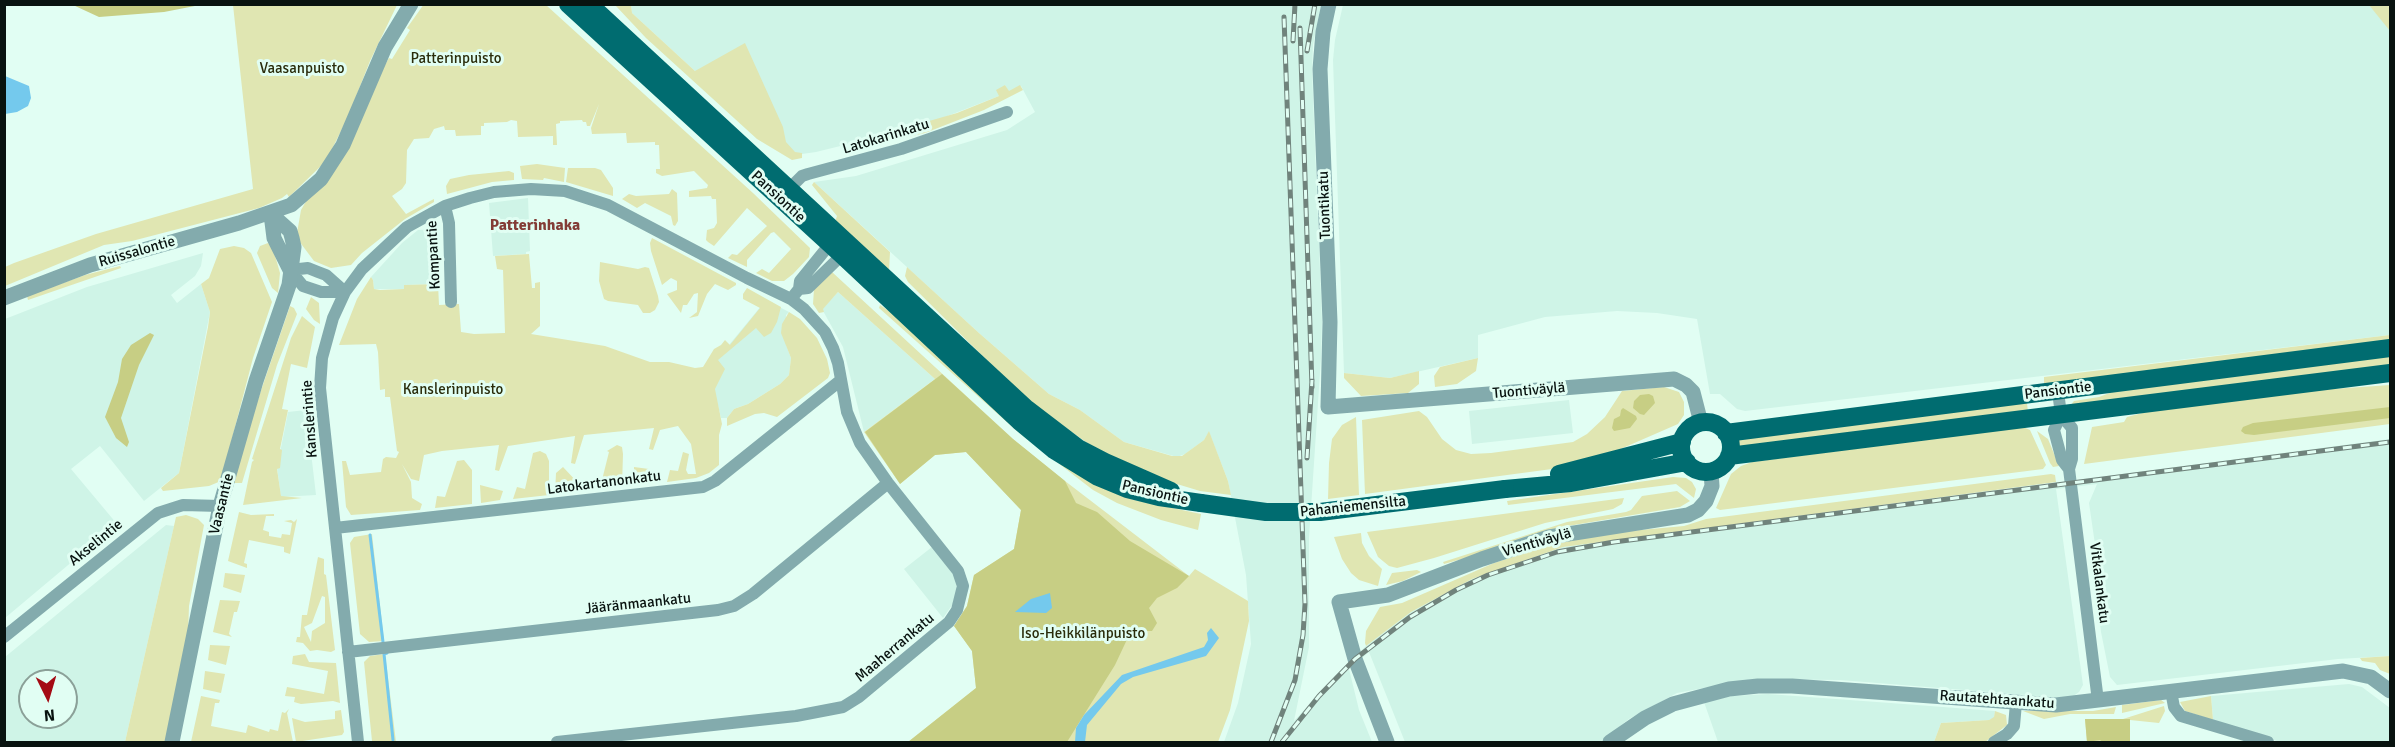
<!DOCTYPE html>
<meta charset="utf-8">
<style>
body{margin:0}
#map{position:relative;width:2395px;height:747px;overflow:hidden;background:#e1fef3;font-family:Signika,sans-serif}
canvas{display:block}
.frame{position:absolute;inset:0;border:6px solid #091310;pointer-events:none}
.north{position:absolute;left:18px;top:669px;width:60px;height:60px;box-sizing:border-box;background:#e1fef3;border:2px solid #8ba098;border-radius:50%;rotate:175deg;font-size:16px;font-weight:700;line-height:24px;text-align:center;color:#091310}
.north::after{content:'';display:block;margin:auto;width:21px;height:27px;background:#a40b14;clip-path:polygon(50% 0,100% 100%,50% 72%,0 100%)}
</style>
<div id="map">
<canvas width="2395" height="747"></canvas>
<div class="frame"></div>
<div class="north">N</div>
</div>
<script>
const ctx = document.querySelector('canvas').getContext('2d');
ctx.lineJoin = 'round';
function fill(path, color) {
  ctx.fillStyle = color;
  ctx.fill(path, 'evenodd');
}
function toPath(rows) {
  const path = new Path2D();
  for (const r of rows) {
    if (r.length === 3) {
      path.moveTo(r[0] + r[2], r[1]);
      path.arc(r[0], r[1], r[2], 0, 2 * Math.PI);
      continue;
    }
    path.moveTo(r[0], r[1]);
    for (let i = 2; i < r.length; i += 2) path.lineTo(r[i], r[i + 1]);
  }
  return path;
}
function stroke(path, color, width, dash) {
  ctx.strokeStyle = color;
  ctx.lineWidth = width;
  ctx.lineCap = dash ? 'butt' : 'round';
  ctx.setLineDash(dash || []);
  ctx.stroke(path);
}
function label(font, color, halo, rows, align = 'center') {
  ctx.font = font + ' Signika,sans-serif';
  ctx.lineWidth = 6;
  ctx.setLineDash([]);
  ctx.textBaseline = 'middle';
  ctx.strokeStyle = halo;
  ctx.fillStyle = color;
  for (const [text, x, y, turn = 0] of rows) {
    ctx.save();
    ctx.translate(x, y);
    ctx.rotate((+turn || 0) * Math.PI / 180);
    ctx.textAlign = isNaN(turn) ? turn : align;
    if (halo) ctx.strokeText(text, 0, 0);
    ctx.fillText(text, 0, 0);
    ctx.restore();
  }
}
fill(toPath([
 [631,5,1321,5,1313,45,1312,71,1322,321,1321,358,1309,538,1309,647,1294,721,1339,672,1366,646,1411,612,1472,579,1563,547,2390,439,2390,656,2338,659,2117,685,2110,677,2101,632,2095,581,2100,579,2089,503,2097,484,2056,489,2083,685,2079,692,2072,697,2063,698,1840,680,1753,679,1677,693,1629,719,1600,742,1405,742,1369,652,1349,669,1359,710,1372,742,1224,742,1238,703,1251,644,1246,575,1228,481,1209,432,1204,440,1185,454,1177,457,1124,442,1080,410,1049,394,979,333,814,182,856,176,1007,130,1035,112,1021,86,1009,92,1005,85,999,96,940,119,893,133,816,152,802,154,783,152,632,13],
 [1343,5,2370,5,2390,30,2390,335,1745,411,1737,409,1720,394,1710,394,1697,319,1657,313,1617,311,1545,317,1478,335,1478,358,1390,378,1344,373,1333,60,1335,40],
 [528,198,530,251,526,252,526,254,493,256,489,203],
 [437,229,438,284,405,285,405,289,374,289,373,280,371,277,402,243,418,230],
 [203,253,201,266,195,276,171,295,177,303,201,284,210,312,179,473,144,501,100,446,71,469,117,524,5,618,5,319,87,287],
 [838,292,935,379,864,432,843,347,822,309],
 [766,300,789,312,786,315,786,345,791,358,789,375,780,384,748,404,734,409,727,418,721,418,708,366,729,345],
 [1569,400,1573,433,1472,444,1469,411],
 [306,410,316,495,281,497,277,468,288,412],
 [166,525,174,526,125,742,5,742,5,657],
 [30,681,66,681,66,717,30,717],
 [932,547,954,575,957,588,955,601,943,618,904,569],
 [2349,684,2362,687,2390,708,2390,742,2280,742,2213,720,2211,696],
 [1768,694,1904,704,1995,711,1994,718,1989,720,1941,723,1934,742,1718,742,1704,702,1732,696]
]), '#cff4e7');
fill(toPath([
 [424,4,546,5,753,193,810,248,809,257,793,274,784,281,772,281,756,273,762,269,769,273,791,249,774,232,771,233,747,260,747,267,728,258,732,254,737,255,767,226,747,208,714,246,708,242,706,240,707,230,714,228,717,223,716,199,712,199,711,196,689,197,689,191,707,188,708,185,694,171,662,176,656,173,656,169,660,169,659,145,655,145,655,142,627,143,626,133,592,134,591,128,599,104,590,126,587,126,586,122,583,122,582,120,560,121,560,123,556,124,557,145,553,145,553,136,518,137,517,121,511,120,507,122,484,123,484,126,481,126,481,135,456,136,455,130,445,130,444,126,434,129,429,138,414,139,407,150,406,183,402,189,392,196,406,214,430,201,434,199,434,202,405,219,362,253,351,265,331,268,314,261,299,241,297,233,301,210,377,78,389,58,392,59,410,30,407,28],
 [233,5,397,5,370,61,348,117,326,161,289,197,287,194,282,198,259,208,132,241,104,245,5,286,5,267,14,263,96,234,253,189],
 [615,5,631,5,632,13,695,71,745,43,783,127,786,142,795,152,802,153,802,158,792,160,757,139,646,38],
 [2369,5,2389,5,2390,31],
 [1005,85,1009,91,1020,85,1023,90,984,110,925,133,878,144,867,144,863,140,957,113,999,96,996,90],
 [537,164,565,168,564,182,544,178,543,180,522,179,520,166],
 [568,168,595,168,601,170,613,188,613,196,566,182],
 [509,171,514,173,514,180,492,182,447,194,446,186,450,179,469,175],
 [814,182,890,252,889,271,835,222,837,216,812,185],
 [672,189,677,193,678,221,675,226,673,225,671,216,645,203,637,208,622,199,629,194,636,196,669,194],
 [652,238,736,283,736,285,728,290,715,284,707,294,698,316,689,318,697,312,698,293,694,294,687,305,683,305,681,313,667,294,677,290,677,281,671,278,662,285,651,251,650,243],
 [268,243,271,245,276,259,280,273,278,293,272,288,257,253,260,246],
 [234,246,244,248,251,253,272,302,253,358,221,481,209,486,163,491,161,488,179,473,208,327,210,312,201,284,209,278,220,249],
 [529,254,532,288,535,288,535,283,540,282,540,326,531,334,605,346,650,362,669,362,695,368,703,367,714,349,721,345,725,340,730,345,760,308,743,299,743,294,747,288,781,307,777,322,771,333,764,337,756,328,718,360,725,369,715,389,722,424,719,435,719,465,709,473,696,478,667,482,670,470,678,471,683,452,689,454,686,470,688,474,696,474,691,444,678,426,660,430,653,450,649,449,654,428,584,435,575,464,571,463,575,436,508,446,499,471,495,470,499,445,442,451,424,455,419,481,411,479,402,464,411,482,412,498,422,504,420,510,351,515,346,507,342,461,346,461,350,475,381,472,383,459,386,457,396,458,399,452,397,451,390,397,385,397,385,389,380,390,378,352,376,344,339,345,357,299,371,277,373,280,374,289,380,290,404,289,404,285,438,284,439,305,459,304,461,332,474,334,505,333,503,270,497,269,495,256],
 [600,262,638,269,645,267,649,268,658,296,659,302,655,310,650,313,643,313,638,305,608,301,604,299,599,281],
 [120,266,121,268,28,300,27,296,85,275],
 [907,267,979,333,1049,394,1080,410,1124,442,1172,456,1182,456,1204,440,1209,431,1228,481,1231,495,1200,491,1167,481,1100,452,1028,401,908,282,905,276],
 [832,272,1013,439,1065,481,1189,576,1195,569,1248,601,1249,621,1230,710,1218,742,908,742,976,688,972,651,954,626,967,606,974,575,1014,549,1021,510,966,452,935,455,900,484,864,432,935,379,838,292,823,309,824,312,819,313,813,304,814,289],
 [311,297,319,303,320,324,314,320,306,309],
 [880,305,901,319,1130,499,1201,514,1198,530,1161,520,1117,503,1093,490,1018,432,879,308],
 [290,306,294,308,297,314,277,365,242,483,232,483,243,443],
 [789,312,800,319,817,338,827,359,830,373,828,378,777,417,764,413,755,414,727,426,727,418,734,409,748,404,780,384,789,375,791,358,781,333,782,324],
 [302,316,315,327,307,368,291,364,282,409,288,410,280,449,282,450,280,468,277,469,281,496,302,498,243,505,252,462,254,460,252,459,291,338],
 [2390,335,2390,342,2044,386,2044,377],
 [2390,356,2390,366,2070,406,2074,401,2099,397,2115,391],
 [1478,358,1476,371,1457,384,1435,387,1434,376,1440,367],
 [1419,371,1419,384,1408,393,1361,396,1344,378,1344,373,1390,378],
 [2390,385,2390,424,2084,464,2092,427,2124,422,2127,417,2150,411,2318,390],
 [1664,387,1679,392,1684,402,1684,415,1678,424,1616,451,1552,469,1365,494,1362,420,1419,411,1427,417,1442,439,1456,450,1471,454,1491,453,1573,442,1587,434,1605,417,1622,391],
 [2027,403,2028,412,1738,448,1737,439],
 [1356,417,1359,495,1328,499,1329,463,1332,439,1342,425],
 [2023,427,2030,430,2046,465,2043,469,1720,510,1716,508,1731,474,1741,466,1752,462],
 [2037,431,2048,439,2059,466,2053,467,2050,463],
 [617,445,622,447,623,454,622,486,590,490,593,478,602,480,609,452,607,451],
 [540,451,546,454,549,461,549,495,513,499,517,487,525,489,533,453],
 [464,460,472,470,472,504,435,508,437,496,445,497,457,461],
 [563,467,579,484,577,492,555,494,556,473],
 [634,467,649,469,656,475,654,483,631,485,629,476,634,475],
 [2051,474,2055,475,2056,482,1563,547,1472,579,1411,612,1366,646,1365,643,1366,631,1380,607,1402,603,1494,563,1563,541,1618,532,1684,526,1706,519],
 [1673,477,1686,478,1692,482,1696,489,1694,498,1676,484,1508,505,1507,501],
 [480,485,503,491,500,500,481,503],
 [1677,491,1690,501,1680,507,1568,526,1469,557,1444,564,1443,562,1567,522,1626,512,1631,510,1642,496],
 [1624,498,1622,504,1613,509,1545,523,1434,558,1397,568,1389,566,1378,557,1367,532],
 [239,512,251,515,274,514,274,516,266,516,263,530,269,532,269,536,281,538,282,534,290,535,292,523,284,521,291,520,294,522,297,519,290,554,284,552,284,547,249,540,244,563,247,564,247,568,228,561],
 [186,515,198,519,204,525,189,606,188,635,166,742,125,742,176,517],
 [1361,533,1362,543,1369,556,1382,569,1378,586,1359,580,1351,573,1342,559,1334,537],
 [372,534,384,641,369,642,360,634,350,543,354,537],
 [318,557,324,559,324,574,326,575,335,650,331,652,317,650,310,651,303,643,296,642,297,637,300,637,302,615,307,615],
 [322,596,325,597,325,623,312,631,311,642,304,627,312,623],
 [1417,570,1421,572,1403,581,1386,585,1392,573],
 [225,573,245,575,241,593,223,587],
 [220,600,240,601,237,612,234,612,229,634,232,637,213,632],
 [210,645,230,646,226,665,208,660],
 [305,654,309,662,336,663,340,703,333,701,301,704,294,702,295,697,285,696,287,687,324,694,328,671,292,664,293,656],
 [385,654,396,742,372,741,364,662,370,656],
 [2390,656,2390,674,2380,670,2375,663,2362,661,2360,658],
 [205,671,225,674,221,693,203,689],
 [201,696,220,700,219,703,215,703,211,726,246,733,248,725,269,732,270,729,278,731,282,712,285,713,289,709,287,713,293,742,191,742],
 [2211,696,2213,720,2185,711,2180,702],
 [2161,700,2165,703,2122,713,2122,705],
 [2164,706,2165,711,2159,723,2130,720,2130,742,2087,742,2085,719,2123,719],
 [2116,707,2114,714,2070,714,2044,719,2023,711,2093,711],
 [341,710,344,732,342,735,296,742,292,718,305,722,335,719,335,711],
 [1995,711,2006,715,2007,725,1985,742,1934,742,1941,723,1989,720,1994,717]
]), '#e0e6b2');
fill(toPath([
 [73,5,200,4,200,5,164,12,99,17],
 [150,333,154,335,139,365,121,418,129,442,127,447,116,438,105,417,118,382,122,359,131,345],
 [942,374,1013,439,1065,481,1076,503,1097,512,1130,541,1189,576,1177,588,1157,598,1149,608,1157,623,1152,631,1131,631,1115,665,1067,742,908,742,976,688,972,651,954,626,967,606,974,575,1014,549,1021,510,966,452,935,455,900,484,865,432],
 [1649,394,1653,396,1655,403,1644,415,1640,414,1633,408,1634,401,1640,395],
 [2390,407,2390,418,2254,435,2245,434,2241,431,2243,427,2253,423],
 [1623,408,1636,416,1637,419,1630,428,1614,431,1612,428,1614,419,1620,416,1621,410],
 [2085,719,2130,719,2130,742,2103,742,2100,740,2087,742]
]), '#c7ce84');
fill(toPath([
 [5,76,29,86,31,98,28,106,17,112,5,114],
 [1050,593,1052,608,1046,613,1015,612,1031,599],
 [1211,628,1219,638,1206,656,1133,677,1121,684,1087,725,1085,742,1075,742,1076,728,1084,715,1122,675,1204,647,1208,640,1207,633]
]), '#74c9ed');
stroke(toPath([
 [370,535,383,642],
 [387,653,384,654,393,740]
]), '#74c9ed', 3);
stroke(toPath([
 [785,193,802,176,808,174,901,149,1007,112],
 [445,206,449,223,451,302],
 [290,270,303,286,321,292,345,292],
 [290,270,308,268,318,272,326,275,345,292],
 [799,289,808,288,842,255,843,248],
 [791,299,799,289,800,281,830,244,835,243],
 [2058,391,2061,415,2054,430,2062,460,2069,469],
 [2061,415,2072,428,2072,459,2069,469,2098,701],
 [335,528,703,487,715,481,841,380],
 [4,637,158,513,183,505,220,506],
 [348,652,718,610,734,606,753,594,888,483],
 [2171,691,2174,707,2181,716,2268,742],
 [358,742,320,388,322,358,333,318,345,292,362,269,407,227,445,206,470,198,494,192,531,189,565,191,608,205,747,278,791,299,804,309,825,332,833,348,838,363,847,412,860,443,888,483,958,571,963,586,957,610,949,622,859,697,843,707,796,716,557,742],
 [1994,742,2007,734,2014,726,2016,703]
]), '#83abad', 12);
stroke(toPath([
 [1329,4,1323,32,1320,69,1330,322,1328,407,1674,379,1686,385,1693,392,1701,423],
 [271,214,274,238,290,270],
 [4,298,90,265,239,223,291,205,321,179,343,145,385,47,411,4],
 [172,742,220,506,256,381,289,285,294,247,292,238,290,231,271,214],
 [1387,742,1355,659,1339,602,1388,595,1482,559,1549,537,1688,515,1698,510,1706,501,1712,486,1711,472],
 [1610,742,1645,718,1673,704,1729,689,1758,686,1792,686,2056,705,2343,671,2371,677,2390,691]
]), '#83abad', 15);
stroke(toPath([
 [568,4,842,255,1019,421,1054,450,1098,477,1127,489,1159,497,1201,503],
 [589,4,1027,409,1078,448,1105,462,1171,491],
 [1706,447,25],
 [1726,433,2390,348],
 [1729,456,2390,373],
 [1559,474,1682,442],
 [1505,489,1571,483,1687,462]
]), '#006c70', 18);
const rail = toPath([
 [1300,28,1312,387],
 [1293,41,1295,4],
 [1307,51,1315,4],
 [1307,458,1312,380],
 [1271,742,1295,680,1303,635,1305,604,1284,17],
 [1282,742,1319,696,1355,659,1410,617,1456,590,1488,575,1557,552,1614,542,2390,442]
]);
stroke(rail, '#70837c', 5);
stroke(rail, '#e1fef3', 3, [9]);
stroke(toPath([
 [1201,503,1266,512,1320,512,1505,489]
]), '#006c70', 18);
label('15px', '#2a2c0b', '#e1fef3', [
 ["Patterinpuisto",456,59],
 ["Vaasanpuisto",302,69],
 ["Kanslerinpuisto",453,390],
 ["Iso-Heikkilänpuisto",1083,634]
]);
label('15px', '#091310', '#e1fef3', [
 ["Latokarinkatu",886,137,-17],
 ["Pansiontie",778,197,43],
 ["Tuontikatu",1325,205,-92],
 ["Ruissalontie",137,252,-16],
 ["Kompantie",434,255,-93],
 ["Tuontiväylä",1529,391,-5],
 ["Pansiontie",2058,391,-7],
 ["Kanslerintie",310,419,-94],
 ["Latokartanonkatu",604,483,-7],
 ["Pansiontie",1155,493,13],
 ["Vaasantie",222,504,-76],
 ["Pahaniemensilta",1353,507,-6],
 ["Akselintie",96,543,-39],
 ["Vientiväylä",1537,543,-16],
 ["Vitkalankatu",2099,583,83],
 ["Jääränmaankatu",638,604,-6],
 ["Maaherrankatu",895,648,-40],
 ["Rautatehtaankatu",1997,700,4]
]);
label('bold 16px', '#833c36', '#e1fef3', [
 ["Patterinhaka",535,226]
]);
</script>
